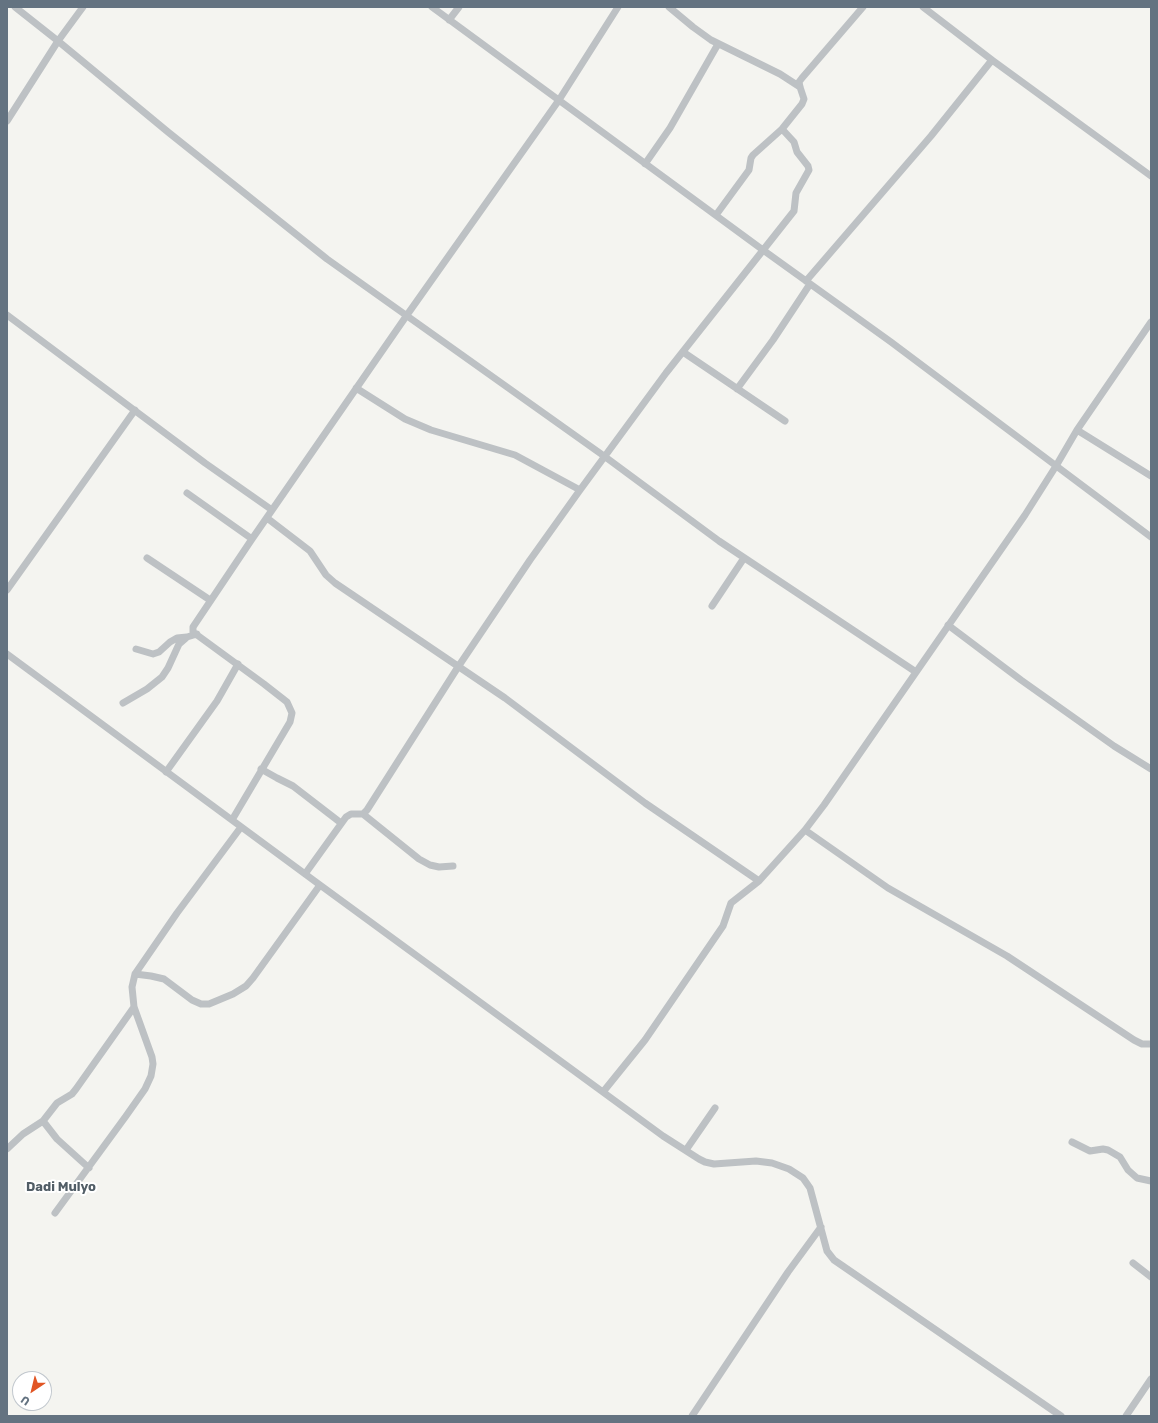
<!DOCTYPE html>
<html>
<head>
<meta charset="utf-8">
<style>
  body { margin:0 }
  #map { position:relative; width:1158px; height:1423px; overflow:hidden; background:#f4f4f0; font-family:Rubik,sans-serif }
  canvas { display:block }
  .frame { position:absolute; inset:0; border:8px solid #647381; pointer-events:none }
  .north { position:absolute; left:12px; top:1371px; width:40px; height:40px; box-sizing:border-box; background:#fff; border:1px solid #c1c7cd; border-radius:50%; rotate:215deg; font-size:11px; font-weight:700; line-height:16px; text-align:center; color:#647381 }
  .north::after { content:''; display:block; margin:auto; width:14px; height:18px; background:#e15524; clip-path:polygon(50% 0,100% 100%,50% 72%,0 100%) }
</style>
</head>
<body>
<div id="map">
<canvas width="1158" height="1423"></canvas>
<div class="frame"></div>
<div class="north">U</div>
</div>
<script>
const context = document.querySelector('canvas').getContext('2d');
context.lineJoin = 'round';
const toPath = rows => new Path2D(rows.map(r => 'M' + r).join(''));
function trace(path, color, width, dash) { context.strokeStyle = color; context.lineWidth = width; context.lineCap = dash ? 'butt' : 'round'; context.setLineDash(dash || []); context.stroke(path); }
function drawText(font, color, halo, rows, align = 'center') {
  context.font = font + ' Rubik,sans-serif'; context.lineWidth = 4; context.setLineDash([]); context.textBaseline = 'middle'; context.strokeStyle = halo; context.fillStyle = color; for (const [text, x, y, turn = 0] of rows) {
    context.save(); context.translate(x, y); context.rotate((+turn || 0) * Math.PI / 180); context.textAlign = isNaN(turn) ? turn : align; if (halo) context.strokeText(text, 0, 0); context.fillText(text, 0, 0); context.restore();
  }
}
trace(toPath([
  [15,7,58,41,168,132,327,259,604,456,719,541,916,672],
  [432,7,763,250,891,342,1151,537],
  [669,7,693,27,711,40,780,74,800,87],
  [923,7,992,60,1151,176],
  [449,20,459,7],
  [7,121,58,41,83,7],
  [645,164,670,128,718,44],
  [716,215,749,170,751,158,753,155,782,129,802,104,804,99,800,87,799,82,802,78,863,7],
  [806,281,931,136,992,60],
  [7,315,205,463,272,510],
  [683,352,785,421],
  [356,388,405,419,431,430,515,455,580,490],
  [737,389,773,340,810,284],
  [1077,430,1151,476],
  [187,493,252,539],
  [267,518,310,551,326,575,335,583,505,698,645,803,759,881],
  [147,558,210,600],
  [7,590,135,410],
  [712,606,744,558],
  [948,625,1021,680,1114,746,1151,769],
  [136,649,153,654,159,652,170,642,177,638,187,637],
  [7,654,320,885,663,1136,699,1159,705,1162,714,1164,756,1161,772,1163,789,1169,803,1178,810,1188,827,1251,834,1260,1061,1416],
  [123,703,147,689,162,677,168,668,179,644,187,637,197,634],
  [261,769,277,778,293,786,341,823],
  [166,772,217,701,238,664],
  [363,814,419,859,430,865,439,867,453,866],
  [232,820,290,722,292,713,287,702,264,684,193,632,193,627,252,539,407,315,559,100,618,7],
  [805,830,888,888,1007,956,1134,1040,1142,1044,1151,1044],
  [305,874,346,817,351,814,363,814,367,810,458,667,530,560,580,490,666,373,794,211,796,193,809,170,808,166,797,152,794,142,782,129],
  [135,974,151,976,164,979,192,1000,201,1004,209,1004,233,994,246,986,253,978,320,885],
  [603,1092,645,1040,723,926,731,903,759,881,805,830,824,805,1025,515,1056,466,1077,430,1151,322],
  [43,1121,57,1139,89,1168],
  [1072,1142,1090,1151,1103,1149,1108,1150,1120,1157,1128,1170,1137,1178,1151,1181],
  [7,1149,23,1134,43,1121,57,1103,72,1094,76,1089,134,1007],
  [686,1150,715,1108],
  [55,1213,126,1116,145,1089,151,1076,153,1064,152,1057,134,1007,132,987,135,974,177,913,241,827],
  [1133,1263,1151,1277],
  [692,1416,788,1272,821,1227],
  [1126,1416,1151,1379]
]), '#bdc1c4', 7);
drawText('bold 13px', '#515d66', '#fff', [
  ["Dadi Mulyo",61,1187]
]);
</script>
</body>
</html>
